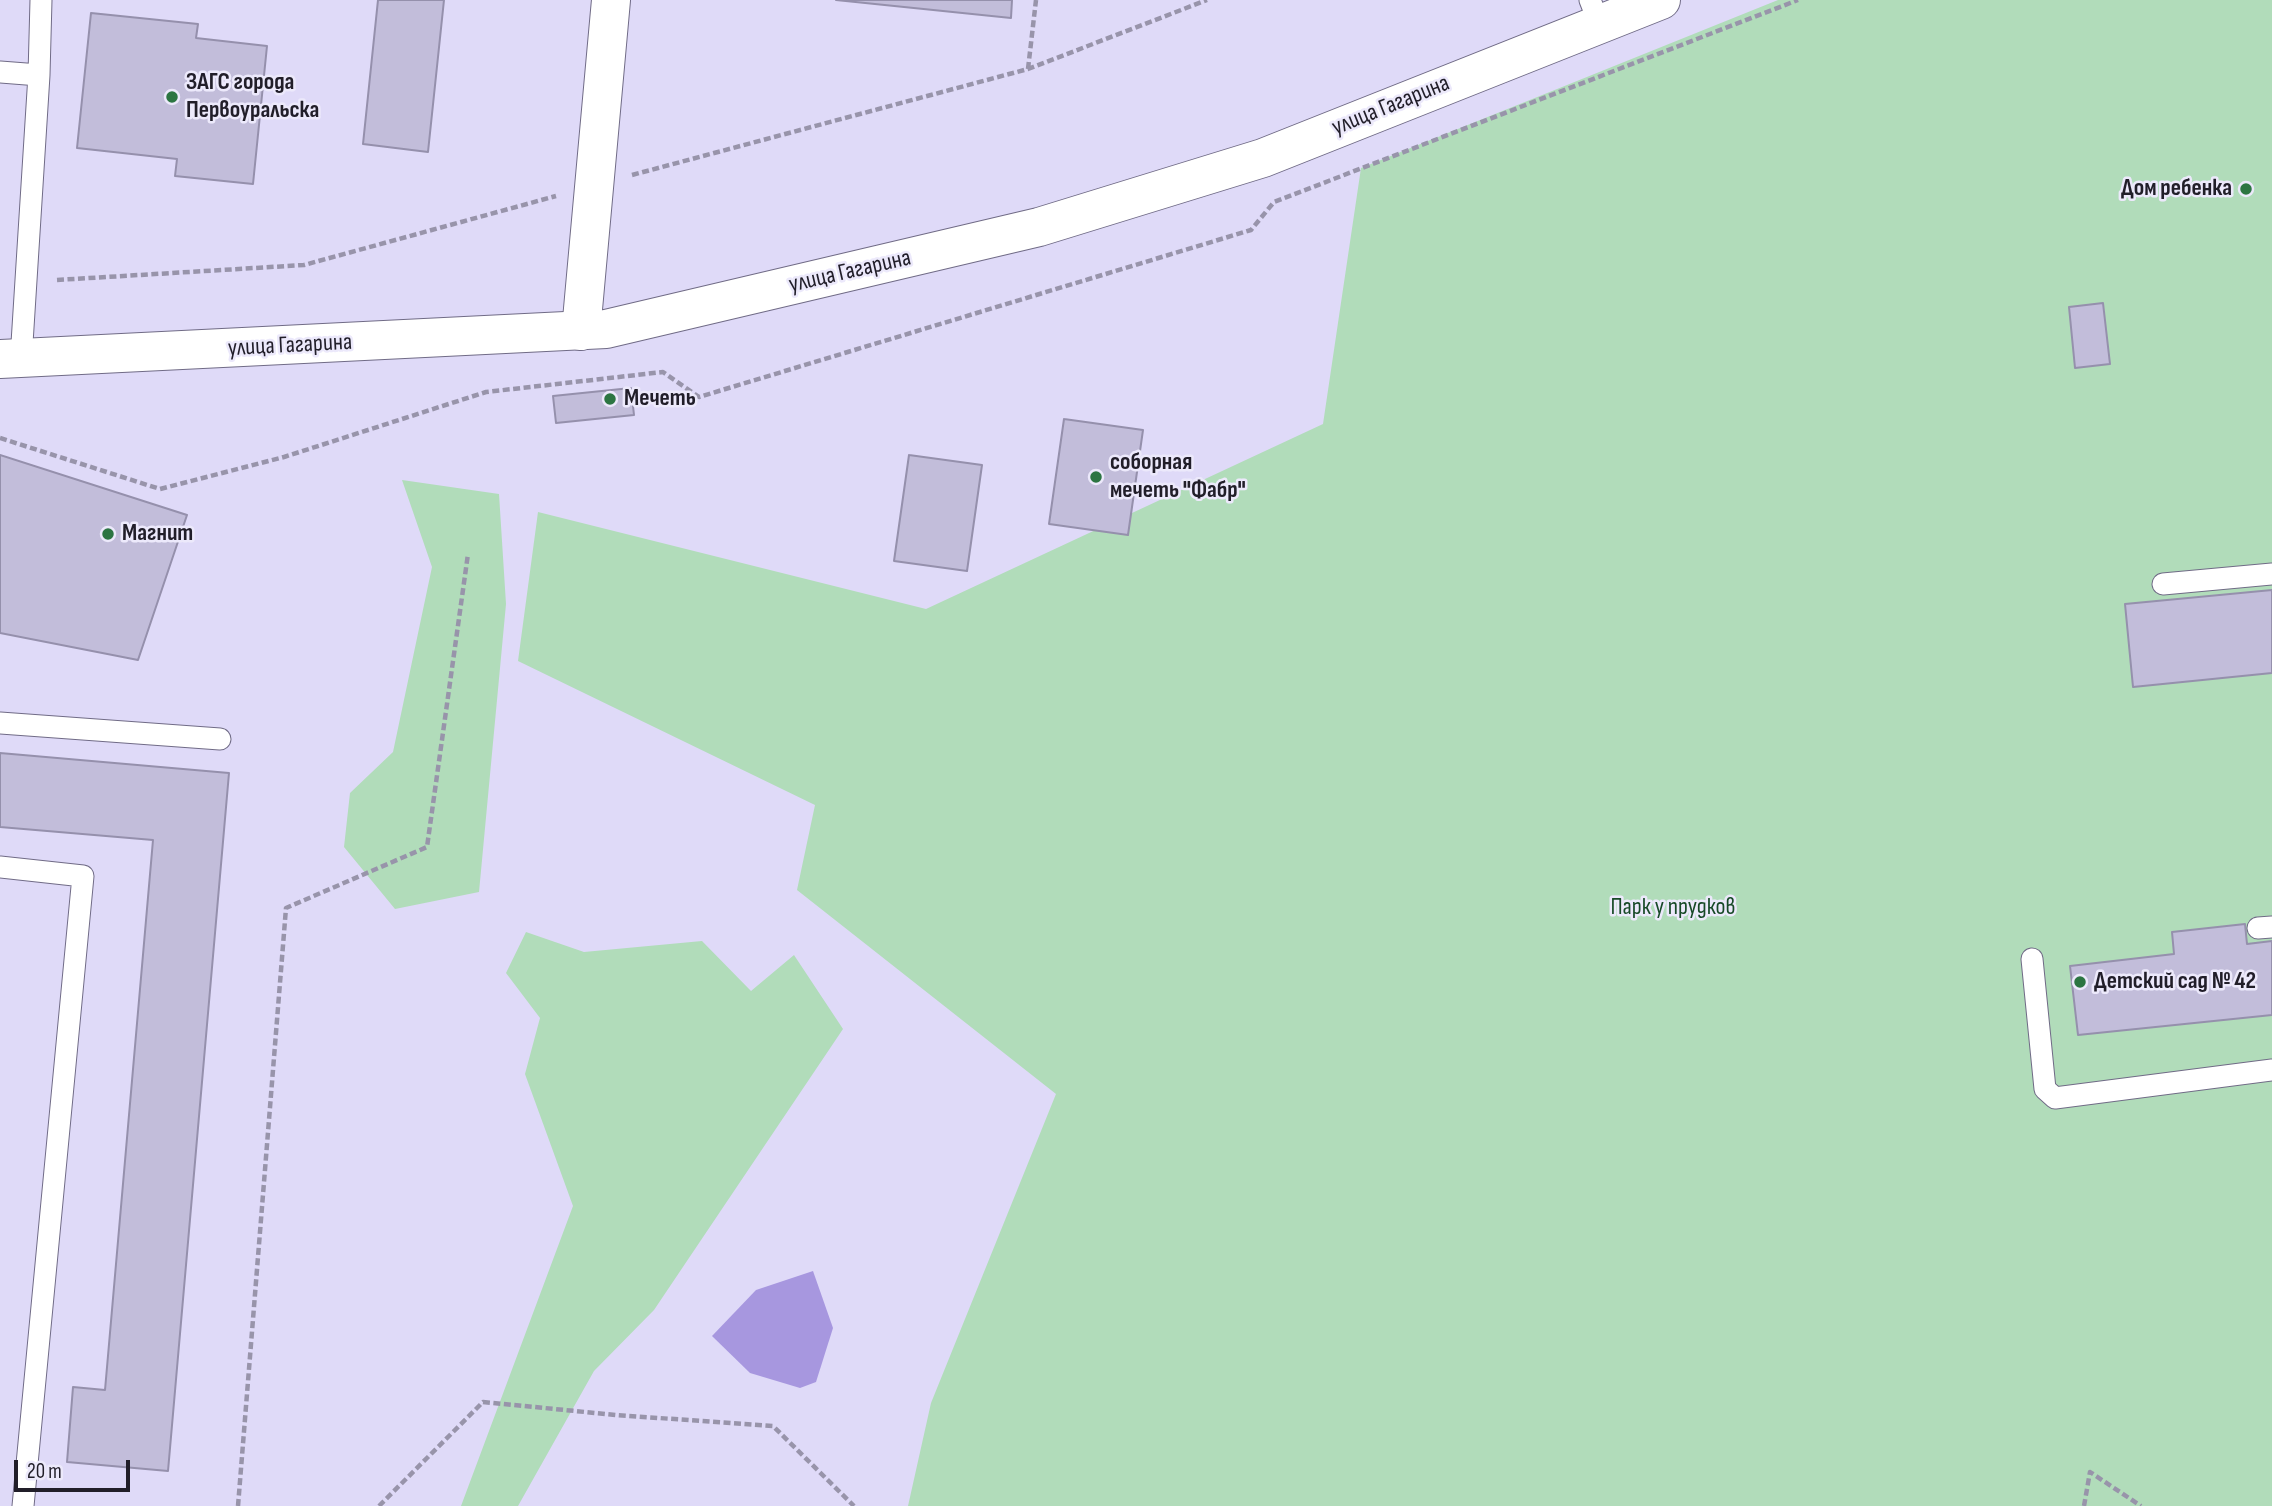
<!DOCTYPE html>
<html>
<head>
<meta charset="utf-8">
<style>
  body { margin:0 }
  #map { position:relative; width:2272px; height:1506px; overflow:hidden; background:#dfdaf8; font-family:"Sofia Sans Condensed",sans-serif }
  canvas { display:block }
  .scale { position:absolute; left:14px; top:1460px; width:116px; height:32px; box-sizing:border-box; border:4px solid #211e29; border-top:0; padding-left:9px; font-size:21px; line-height:24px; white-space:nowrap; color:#211e29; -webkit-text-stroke:5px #ece9fb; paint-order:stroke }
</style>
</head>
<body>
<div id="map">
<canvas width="2272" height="1506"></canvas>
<div class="scale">20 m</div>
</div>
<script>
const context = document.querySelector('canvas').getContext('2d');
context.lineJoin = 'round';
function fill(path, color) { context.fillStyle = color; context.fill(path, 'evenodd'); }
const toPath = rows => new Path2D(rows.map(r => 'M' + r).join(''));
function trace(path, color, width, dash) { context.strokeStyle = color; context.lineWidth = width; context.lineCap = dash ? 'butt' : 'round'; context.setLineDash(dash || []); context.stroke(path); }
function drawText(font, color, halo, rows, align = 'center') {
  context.font = font + ' "Sofia Sans Condensed",sans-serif'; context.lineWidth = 5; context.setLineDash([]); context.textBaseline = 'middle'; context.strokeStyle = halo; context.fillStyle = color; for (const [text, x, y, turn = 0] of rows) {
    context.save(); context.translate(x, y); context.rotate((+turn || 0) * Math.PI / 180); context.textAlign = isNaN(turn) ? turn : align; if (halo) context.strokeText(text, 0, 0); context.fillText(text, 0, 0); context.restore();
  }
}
fill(toPath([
  [1778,0,2272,0,2272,1506,908,1506,931,1403,1056,1094,797,890,815,805,518,661,538,512,926,609,1323,424,1361,168],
  [402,480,499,494,506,604,479,892,395,909,344,847,350,793,393,752,432,567],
  [526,932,584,952,702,941,751,991,794,955,843,1029,654,1310,594,1371,518,1506,461,1506,573,1206,525,1074,540,1018,506,973]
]), '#b1dcba');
fill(toPath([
  [813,1271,833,1328,816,1382,800,1388,750,1373,712,1336,756,1290]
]), '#a797df');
const building = toPath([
  [378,0,444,0,428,152,363,144,378,0],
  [836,0,1012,0,1011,18,836,0],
  [91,13,198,24,196,38,267,46,253,184,175,176,177,159,77,148,91,13],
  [2103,303,2110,364,2075,368,2069,307,2103,303],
  [631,388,634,415,556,423,553,396,631,388],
  [1064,419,1143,430,1128,535,1049,524,1064,419],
  [0,455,187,515,138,660,0,633,0,455],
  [909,455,982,465,967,571,894,561,909,455],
  [2272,590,2272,673,2133,687,2125,604,2272,590],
  [0,753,229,773,168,1471,67,1462,73,1387,105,1390,153,840,0,827,0,753],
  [2245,924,2247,944,2272,941,2272,1015,2078,1035,2070,966,2174,954,2172,932,2245,924]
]);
fill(building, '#c2bdda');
trace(building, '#9590ac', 2);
const lane = toPath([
  [1590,0,1599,23],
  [0,72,39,75],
  [21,359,39,75,41,0],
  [2163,584,2272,574],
  [0,723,220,739],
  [0,867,83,876,23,1506],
  [2258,928,2272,927],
  [2032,959,2045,1089,2055,1098,2272,1070]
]);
const street = toPath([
  [581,331,611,0]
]);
const secondary = toPath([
  [0,359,606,329,1039,227,1263,158,1661,0]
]);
trace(lane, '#706b86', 23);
trace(street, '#706b86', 40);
trace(secondary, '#706b86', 40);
trace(toPath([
  [1028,69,1036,0],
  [632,175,1028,69,1207,0],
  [57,280,304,265,556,196],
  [0,438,160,489,284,457,486,392,663,372,699,397,1251,230,1274,202,1798,0],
  [238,1506,286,908,427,847,468,554],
  [379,1506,483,1402,616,1415,773,1426,854,1506],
  [2084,1506,2090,1472,2141,1506]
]), '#9894aa', 4.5, [7, 3.5]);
trace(lane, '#fff', 21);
trace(street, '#fff', 38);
trace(secondary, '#fff', 38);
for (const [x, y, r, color] of [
  [172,97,7,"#2c7542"],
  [2246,189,7,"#2c7542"],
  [610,399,7,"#2c7542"],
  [1096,477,7,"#2c7542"],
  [108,534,7,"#2c7542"],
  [2080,982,7,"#2c7542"]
]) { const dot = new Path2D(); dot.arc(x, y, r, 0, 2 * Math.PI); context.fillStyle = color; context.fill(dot); trace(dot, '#ece9fb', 2.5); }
drawText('bold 24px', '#211e29', '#ece9fb', [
  ["ЗАГС города",186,83],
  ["Первоуральска",186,111],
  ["Дом ребенка",2232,189,"right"],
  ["Мечеть",624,399],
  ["соборная",1110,463],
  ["мечеть \"Фабр\"",1110,491],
  ["Магнит",122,534],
  ["Детский сад № 42",2094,982]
], 'left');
drawText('24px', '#211e29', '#ece9fb', [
  ["улица Гагарина",1391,106,-22],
  ["улица Гагарина",850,272,-13],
  ["улица Гагарина",290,346,-3]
]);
drawText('24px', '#174a27', '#ece9fb', [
  ["Парк у прудков",1673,908]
]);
</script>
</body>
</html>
